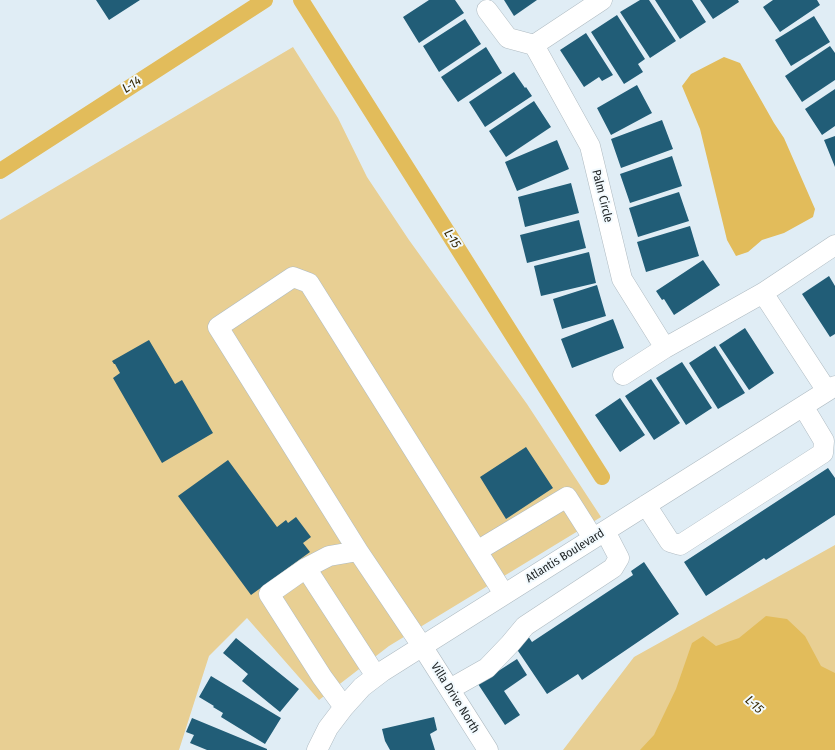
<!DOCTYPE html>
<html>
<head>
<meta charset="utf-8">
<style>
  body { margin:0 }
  canvas { display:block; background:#e0edf5 }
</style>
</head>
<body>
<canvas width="835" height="750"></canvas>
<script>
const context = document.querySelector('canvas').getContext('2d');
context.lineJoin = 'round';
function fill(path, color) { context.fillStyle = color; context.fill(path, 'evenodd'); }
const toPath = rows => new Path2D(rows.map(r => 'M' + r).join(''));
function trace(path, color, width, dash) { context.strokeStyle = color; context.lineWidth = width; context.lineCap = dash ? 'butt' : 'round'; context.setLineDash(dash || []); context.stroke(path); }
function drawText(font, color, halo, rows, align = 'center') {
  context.font = font + ' "Fira Sans Condensed",sans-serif'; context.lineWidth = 4; context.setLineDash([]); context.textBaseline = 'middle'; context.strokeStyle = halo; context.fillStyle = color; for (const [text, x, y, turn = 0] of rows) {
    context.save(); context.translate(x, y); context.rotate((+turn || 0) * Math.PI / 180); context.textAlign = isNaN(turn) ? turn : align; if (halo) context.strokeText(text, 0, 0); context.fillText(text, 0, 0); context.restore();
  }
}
fill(toPath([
  [293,47,338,118,367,177,409,240,527,404,601,517,389,646,319,700,247,618,209,656,179,750,0,750,0,220],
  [835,545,835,750,563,750,634,657]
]), '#e8cf93');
fill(toPath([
  [724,57,740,63,774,123,784,138,815,209,813,217,784,233,762,240,748,252,736,256,727,240,700,129,682,86,691,74],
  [766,616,787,619,805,636,821,666,835,673,835,750,640,750,654,735,676,689,692,643,703,636,716,646,739,638]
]), '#e2bc5b');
trace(toPath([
  [301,0,602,477],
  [0,171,265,0]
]), '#e2bc5b', 16);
fill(toPath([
  [96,0,140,0,109,20],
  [429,0,455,0,464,13,419,43,403,17],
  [504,0,537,0,514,16],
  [640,0,649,0,676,41,650,58,620,12],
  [655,0,692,0,706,22,680,39],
  [700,0,738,0,739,2,713,19],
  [773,0,817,0,820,5,780,32,763,7],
  [617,15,645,59,638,64,643,72,624,84,591,32],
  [814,16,830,42,791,66,775,40],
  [465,19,481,44,439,72,423,46],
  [586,33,613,75,602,81,599,77,584,87,560,50],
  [830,46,835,53,835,80,802,102,785,76],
  [486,47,502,73,458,102,441,77],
  [514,72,525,88,526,87,532,96,485,127,469,102],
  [637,85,652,113,611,135,597,108],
  [835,89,835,126,822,135,805,109],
  [534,101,551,127,506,157,489,131],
  [662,120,673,149,621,168,611,139],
  [835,136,835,167,824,140],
  [557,140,569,169,517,191,505,162],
  [672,156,682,186,630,203,620,174],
  [571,183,579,213,525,227,518,197],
  [679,192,689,221,638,237,629,208],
  [579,220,586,248,527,263,520,235],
  [690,226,699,256,646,272,637,242],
  [589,252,596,283,541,296,534,266],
  [703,260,720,285,674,315,664,299,662,300,656,291],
  [829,276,835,286,835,334,830,337,802,294],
  [597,285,606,316,562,329,553,299],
  [613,319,624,348,572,368,561,339],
  [745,328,774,373,749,390,719,345],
  [149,340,175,384,182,380,213,433,162,463,113,378,120,373,115,364,114,364,112,361],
  [715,346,745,393,718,409,689,363],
  [682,362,712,408,686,425,656,378],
  [651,379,680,423,654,440,625,396],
  [620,398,645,435,620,452,595,415],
  [526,447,553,488,506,519,480,477],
  [228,460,277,527,286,520,288,523,296,517,311,537,303,543,310,552,251,595,178,496],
  [828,468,835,478,835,515,766,560,764,558,706,596,684,562],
  [644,562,679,614,582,680,578,674,547,694,514,645,528,636,532,642,633,575,631,571],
  [236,638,299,689,280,712,242,681,248,674,223,653],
  [517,659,527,675,504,691,520,715,505,725,478,684],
  [211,676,281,718,265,744,221,717,223,713,213,707,214,706,199,697],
  [434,717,437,730,430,734,435,750,390,750,385,741,382,729],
  [192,718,267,749,267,750,207,750,190,743,194,735,186,732]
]), '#215d77');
const minor = toPath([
  [487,10,508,38,534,45,602,0],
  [534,45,590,146,622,279,665,348],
  [763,293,827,391],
  [623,375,665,348,763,293,835,245],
  [646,505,670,542,680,545,823,453,824,441,803,406],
  [358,551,218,327,293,277,309,283,504,594],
  [477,551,567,497,593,538],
  [306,568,329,556,358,551,422,646,488,750],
  [450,689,487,668,510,644,525,626,613,568,619,558,605,531],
  [344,707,322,677,269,594,306,568,376,676],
  [317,750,328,728,344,707,362,687,383,671,835,386]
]);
trace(minor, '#afbbc2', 21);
trace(minor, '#fff', 20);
drawText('12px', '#23282a', '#f2fafe', [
  ["Palm Circle",602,196,76],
  ["Atlantis Boulevard",565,556,-32],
  ["Villa Drive North",455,698,58]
]);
drawText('italic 13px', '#362700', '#f2fafe', [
  ["L-14",132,85,-33],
  ["L-15",452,239,58],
  ["L-15",754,705,42]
]);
</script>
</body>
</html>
